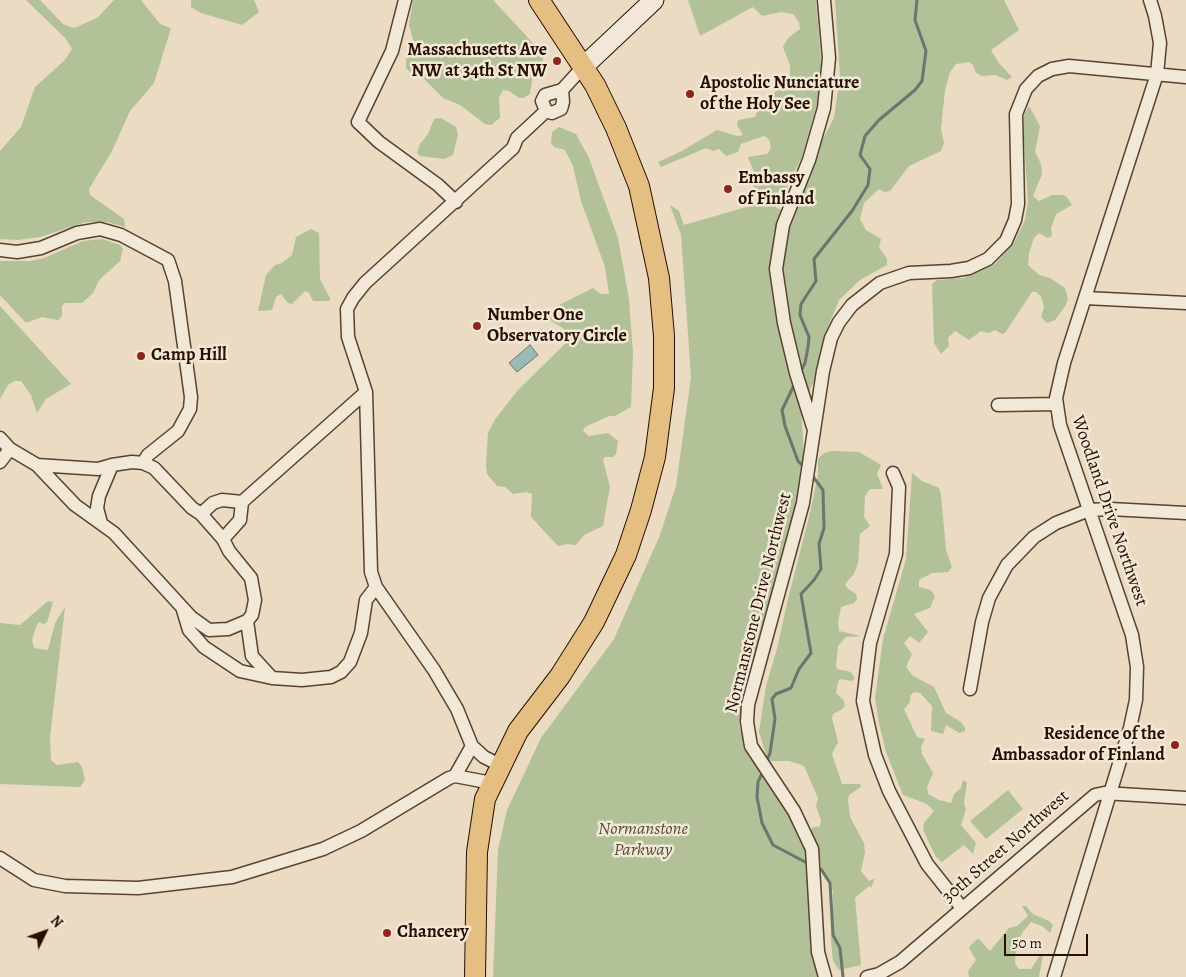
<!DOCTYPE html>
<html>
<head>
<meta charset="utf-8">
<style>
  body { margin:0 }
  #map { position:relative; width:1186px; height:977px; overflow:hidden; background:#eadbc2; font-family:Alegreya,serif }
  canvas { display:block }
  .north { position:absolute; left:20px; top:907px; width:50px; height:50px; -webkit-text-stroke:4px #f1e8d7; paint-order:stroke; rotate:48deg; font-size:14px; font-weight:700; line-height:20px; text-align:center; color:#280f00 }
  .north::after { content:''; display:block; margin:auto; width:18px; height:22px; background:#280f00; clip-path:polygon(50% 0,100% 100%,50% 72%,0 100%) }
  .scale { position:absolute; left:1004px; top:934px; width:84px; height:22px; box-sizing:border-box; border:2px solid #280f00; border-top:0; padding-left:6px; font-size:15px; line-height:18px; white-space:nowrap; color:#280f00; -webkit-text-stroke:4px #f1e8d7; paint-order:stroke }
</style>
</head>
<body>
<div id="map">
<canvas width="1186" height="977"></canvas>
<div class="north">N</div>
<div class="scale">50 m</div>
</div>
<script>
const context = document.querySelector('canvas').getContext('2d');
context.lineJoin = 'round';
function fill(path, color) { context.fillStyle = color; context.fill(path, 'evenodd'); }
const toPath = rows => new Path2D(rows.map(r => 'M' + r).join(''));
function trace(path, color, width, dash) { context.strokeStyle = color; context.lineWidth = width; context.lineCap = dash ? 'butt' : 'round'; context.setLineDash(dash || []); context.stroke(path); }
function drawText(font, color, halo, rows, align = 'center') {
  context.font = font + ' Alegreya,serif'; context.lineWidth = 5; context.setLineDash([]); context.textBaseline = 'middle'; context.strokeStyle = halo; context.fillStyle = color; for (const [text, x, y, turn = 0] of rows) {
    context.save(); context.translate(x, y); context.rotate((+turn || 0) * Math.PI / 180); context.textAlign = isNaN(turn) ? turn : align; if (halo) context.strokeText(text, 0, 0); context.fillText(text, 0, 0); context.restore();
  }
}
fill(toPath([
  [26,0,40,0,63,24,74,28,97,18,114,0,141,0,160,24,171,28,154,83,130,111,112,151,89,189,90,195,124,219,125,227,107,222,86,222,40,237,18,240,0,239,0,151,21,127,35,87,65,60,72,49,66,39],
  [191,0,254,0,259,12,242,25,201,13,191,7],
  [413,0,493,0,543,54,543,61,534,68,530,94,523,98,519,98,509,91,503,90,499,98,500,118,491,125,485,124,460,105,443,98,425,80,413,75,406,68,406,59,413,53,415,47,409,25],
  [688,0,816,0,821,61,817,105,801,159,776,208,794,213,801,189,815,154,834,118,840,75,835,0,1004,0,1019,30,991,50,998,62,1012,77,1007,80,995,75,982,76,976,73,973,65,969,62,956,64,950,72,945,90,941,129,944,143,941,151,909,166,890,191,884,192,879,189,864,203,860,219,866,230,881,239,879,247,887,259,887,265,860,280,839,300,824,337,820,370,801,407,805,472,757,653,746,686,739,725,746,748,792,812,810,853,822,977,493,977,498,850,507,810,541,738,614,639,660,535,676,486,691,377,681,235,670,205,679,211,684,225,757,204,752,178,754,172,748,157,767,154,771,148,769,139,764,136,741,144,738,152,726,156,719,149,713,151,706,148,661,167,658,162,682,151,717,130,737,136,743,135,737,125,738,120,755,117,758,109,755,100,772,96,782,83,790,79,790,65,783,47,788,38,800,29,799,22,793,14,781,12,762,16,753,7,700,36],
  [1029,106,1040,126,1035,152,1041,164,1042,174,1033,196,1039,201,1052,195,1062,195,1066,196,1072,205,1056,214,1051,228,1052,236,1048,238,1039,233,1034,238,1029,253,1028,265,1039,275,1050,278,1065,288,1068,299,1066,305,1055,320,1047,323,1041,317,1044,307,1041,296,1036,292,1032,292,1005,333,1002,334,995,330,989,333,981,331,969,340,955,331,948,338,949,346,941,354,934,343,932,284,937,280,963,278,995,264,1014,243,1025,220,1028,202,1023,126,1024,115],
  [441,118,456,127,458,134,453,155,444,159,420,156,417,153,420,144,428,134,434,119],
  [559,127,576,134,589,158,618,238,629,299,633,353,631,407,615,416,609,416,585,427,583,431,589,436,608,433,618,441,616,454,613,457,605,457,603,460,610,487,603,526,584,535,576,545,567,544,558,546,531,517,532,494,526,492,513,494,505,487,497,486,487,474,486,464,488,433,496,418,518,390,569,340,570,336,563,328,545,317,557,306,593,288,601,294,609,294,605,267,581,201,573,166,565,150,554,147,551,143,552,132],
  [311,229,319,233,320,279,330,298,330,301,313,301,309,293,305,291,292,304,288,303,281,294,276,297,272,310,258,311,266,275,275,265,282,263,292,255,296,237],
  [102,239,120,245,123,249,120,261,99,280,93,293,82,303,65,303,62,306,62,316,58,320,42,317,26,323,0,295,0,261,30,261,44,258,83,241],
  [0,306,71,384,46,399,37,413,31,395,21,381,14,381,8,385,0,399],
  [833,451,859,452,881,465,877,474,883,489,870,489,865,496,864,517,870,526,860,534,858,563,854,574,845,584,847,588,856,594,857,599,854,603,841,607,838,622,839,631,861,636,846,637,838,646,836,666,837,669,851,672,855,678,852,681,840,679,838,682,836,693,844,701,845,706,841,710,833,714,832,718,838,742,832,754,842,784,860,784,861,787,849,795,848,799,850,817,864,843,865,852,861,871,869,881,875,878,871,888,869,886,855,898,861,965,839,970,833,961,831,940,833,893,831,883,823,872,811,828,820,826,821,820,816,806,818,798,804,766,789,761,768,761,759,732,766,686,777,649,787,603,810,513,818,475,818,459,824,453],
  [912,473,922,481,939,488,941,495,946,550,952,567,948,572,932,573,919,580,919,587,931,590,935,596,930,608,914,614,928,632,919,643,910,636,904,643,912,654,906,667,913,676,934,687,946,713,961,722,965,728,965,731,959,733,946,725,943,734,931,731,932,706,920,693,914,692,910,696,910,702,904,709,917,737,925,739,921,747,922,754,933,773,927,787,928,794,939,800,951,803,954,794,961,788,963,780,967,782,964,803,966,809,961,825,976,843,973,854,964,845,942,862,936,857,923,830,924,823,934,811,927,804,903,795,886,752,879,724,875,698,883,639,906,559],
  [48,601,53,602,47,622,44,624,39,622,36,627,32,640,34,648,48,650,55,623,65,607,50,738,51,760,57,765,78,762,82,767,85,780,80,787,0,784,0,623,20,625],
  [1008,790,1023,809,986,839,970,821],
  [1022,906,1026,906,1033,914,1049,921,1053,925,1050,933,1042,926,1031,922,1022,933,1016,948,1015,964,1019,969,1031,969,1040,955,1043,955,1039,977,969,977,968,971,976,960,969,948,971,945,977,939,980,940,990,951,1009,928,1017,926,1028,916]
]), '#b2c197');
const water = toPath([
  [530,345,538,355,517,372,509,363,530,345]
]);
fill(water, '#98bbb6');
trace(water, '#6b766d', 1);
trace(toPath([
  [800,373,805,363,808,347,809,337,800,315,801,304,816,281,814,259,852,211,868,185,870,169,860,155,865,136,879,120,915,90,922,81,926,51,915,20,917,0],
  [795,383,782,410,785,426,798,461,805,468],
  [766,763,770,753,775,719,772,699,776,694,791,688,799,669,811,653,801,594,814,580,821,569,819,544,824,528,823,490,811,474],
  [763,771,758,782,757,797,762,823,773,845,809,864],
  [817,867,821,869,830,883,833,935,840,948,843,977]
]), '#6b766d', 3);
const street = toPath([
  [405,0,392,51,358,122,379,142,438,185,456,202],
  [562,90,563,102,561,109,552,113,546,111,542,101,545,95,562,90],
  [562,90,583,67],
  [0,250,17,252,41,248,77,233,100,229,121,235,168,260,175,281,191,397,190,409,178,431,148,455,143,463],
  [1085,298,1186,303],
  [998,405,1056,404],
  [813,427,796,373,784,323,776,269,783,225,809,160,824,108,829,58,824,0],
  [0,438,10,449,37,465,98,469,112,465],
  [0,462,10,449],
  [37,465,75,505,114,533,191,617,209,630,228,629,247,621,252,615,255,600,251,578,229,551,223,539],
  [893,473,899,487,896,554,870,643,863,701,875,755,889,791,927,864,962,908],
  [222,500,242,502,240,520,223,539,201,514,213,503,222,500],
  [242,502,366,392],
  [101,523,97,508,99,496,112,465,132,462,143,463,154,468,192,508,201,514],
  [183,610,189,630,204,647,240,671,272,678,302,680,331,677,341,672,350,662,361,633,366,600,376,587],
  [247,621,252,656,272,678],
  [970,689,982,622,989,598,1007,565,1034,537,1056,523,1089,510,1110,509,1186,513],
  [500,765,484,757,472,746,457,709,434,670,376,587,371,572,366,392,348,337,347,309,353,298,365,283,513,148,517,138,546,111],
  [455,776,472,746],
  [0,858,34,880,65,886,138,888,232,877,323,849,361,831,449,778,455,776,492,783],
  [825,977,818,952,812,849,794,811,751,746,747,722,748,705,803,503,823,371,831,338,839,322,852,305,880,283,909,273,951,271,969,268,988,259,1006,241,1015,220,1018,204,1016,114,1026,89,1038,76,1052,69,1069,66,1186,77],
  [867,977,879,974,900,962,1095,795,1104,793,1186,798],
  [1054,977,1130,728,1136,700,1137,667,1132,635,1060,425,1056,398,1064,363,1157,74,1160,43,1155,16,1150,0]
]);
const secondary = toPath([
  [583,67,654,0]
]);
const primary = toPath([
  [475,977,477,852,485,799,518,731,560,676,594,622,626,555,641,510,655,457,664,388,664,336,659,278,639,186,616,128,595,85,539,0]
]);
trace(street, '#584230', 15);
trace(secondary, '#280f00', 21);
trace(primary, '#280f00', 22);
trace(street, '#f1e8d7', 12);
trace(secondary, '#f1e8d7', 19);
trace(primary, '#e5be81', 20);
for (const [x, y, r, color] of [
  [557,61,5,"#8f2418"],
  [690,94,5,"#8f2418"],
  [728,189,5,"#8f2418"],
  [477,326,5,"#8f2418"],
  [141,356,5,"#8f2418"],
  [1175,745,5,"#8f2418"],
  [387,933,5,"#8f2418"]
]) { const dot = new Path2D(); dot.arc(x, y, r, 0, 2 * Math.PI); context.fillStyle = color; context.fill(dot); trace(dot, '#f1e8d7', 2); }
drawText('bold 18px', '#280f00', '#f1e8d7', [
  ["Massachusetts Ave",547,51,"right"],
  ["NW at 34th St NW",547,72,"right"],
  ["Apostolic Nunciature",700,84],
  ["of the Holy See",700,105],
  ["Embassy",738,179],
  ["of Finland",738,200],
  ["Number One",487,316],
  ["Observatory Circle",487,337],
  ["Camp Hill",151,356],
  ["Residence of the",1165,735,"right"],
  ["Ambassador of Finland",1165,756,"right"],
  ["Chancery",397,933]
], 'left');
drawText('18px', '#280f00', '#f1e8d7', [
  ["Woodland Drive Northwest",1109,511,71],
  ["Normanstone Drive Northwest",759,603,-76],
  ["30th Street Northwest",1006,847,-41]
]);
drawText('italic 18px', '#584d35', '#f1e8d7', [
  ["Normanstone",643,830],
  ["Parkway",643,851]
]);
</script>
</body>
</html>
